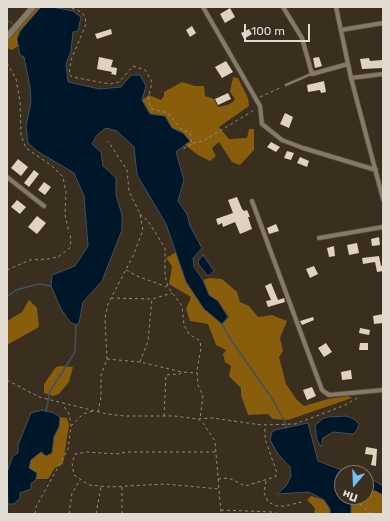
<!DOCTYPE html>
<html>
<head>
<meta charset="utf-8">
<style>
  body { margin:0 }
  #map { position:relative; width:390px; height:521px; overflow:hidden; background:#3a2e1f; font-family:Rubik,sans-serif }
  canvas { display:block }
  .frame { position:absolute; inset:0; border:8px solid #e1dad0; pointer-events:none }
  .north { position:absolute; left:334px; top:465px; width:40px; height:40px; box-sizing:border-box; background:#3a2e1f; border:1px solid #7d7366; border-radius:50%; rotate:199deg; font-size:11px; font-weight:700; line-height:16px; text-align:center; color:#e1dad0 }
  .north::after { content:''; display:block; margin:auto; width:14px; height:18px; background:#74c0f6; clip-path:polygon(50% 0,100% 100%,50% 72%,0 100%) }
  .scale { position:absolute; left:244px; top:24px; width:66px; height:18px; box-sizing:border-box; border:2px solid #e1dad0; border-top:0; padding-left:5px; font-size:12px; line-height:14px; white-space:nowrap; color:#e1dad0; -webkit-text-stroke:3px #3a2e1f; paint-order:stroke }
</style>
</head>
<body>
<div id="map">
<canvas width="390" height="521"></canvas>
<div class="frame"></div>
<div class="north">Пн</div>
<div class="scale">100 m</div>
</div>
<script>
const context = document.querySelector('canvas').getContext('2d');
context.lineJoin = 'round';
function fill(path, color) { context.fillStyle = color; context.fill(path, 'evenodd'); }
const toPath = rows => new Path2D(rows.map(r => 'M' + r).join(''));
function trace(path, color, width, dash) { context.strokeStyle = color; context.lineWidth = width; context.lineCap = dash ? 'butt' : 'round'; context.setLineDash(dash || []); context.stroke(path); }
fill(toPath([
  [35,7,41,7,20,31,17,39,18,46,12,50,7,48,7,41,10,36],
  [233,77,238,78,248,98,249,106,219,127,229,139,247,138,249,129,254,129,254,150,240,165,232,162,219,142,212,148,216,156,210,161,198,155,185,145,189,141,183,133,172,128,165,116,150,114,142,100,149,95,161,100,164,96,164,92,182,82,195,86,204,86,205,96,214,99,218,107,227,105,233,102,235,99,230,92],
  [176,252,186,282,221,324,229,317,218,301,209,295,203,280,210,278,222,279,237,292,240,302,249,306,258,317,272,315,287,321,280,338,283,351,279,357,286,384,297,400,304,406,328,399,348,396,352,398,288,420,273,419,268,414,248,415,241,395,241,388,229,376,231,366,225,362,223,354,226,350,216,345,208,324,190,321,186,309,191,297,169,284,172,266,166,258],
  [29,300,37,308,39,327,7,345,7,321,22,312],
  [61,366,73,367,69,382,59,394,53,396,44,393,44,384,56,367],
  [60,417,67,418,69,425,63,464,55,468,48,479,36,479,37,473,29,468,31,460,41,452,52,453,54,437,59,427],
  [366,490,376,491,383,495,383,514,351,514,351,497,366,497],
  [311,496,324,500,330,509,330,514,314,514,315,508,307,500]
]), '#885d0b');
const water = toPath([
  [41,7,52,7,73,11,81,17,78,31,73,32,71,51,66,64,68,82,100,89,121,87,131,75,140,75,146,86,142,100,150,114,165,116,172,128,183,133,190,141,176,152,184,180,178,201,187,214,190,226,202,248,193,258,194,267,203,280,209,295,218,301,228,317,222,324,204,309,186,282,166,224,137,175,134,147,117,131,106,128,97,135,92,144,101,152,103,166,116,178,116,195,122,215,122,230,102,281,83,302,79,323,76,325,70,322,61,309,51,286,52,275,75,266,88,246,84,196,74,173,37,151,28,143,26,126,31,102,30,87,24,57,20,55,17,39,20,31,41,7],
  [203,255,214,271,208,276,199,265,198,261,203,255],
  [42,410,54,413,60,417,59,427,54,437,52,453,46,456,41,452,31,460,29,468,37,473,36,479,31,484,31,489,20,493,20,498,14,504,8,504,7,472,13,456,18,453,18,445,31,413,42,410],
  [346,416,354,419,359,424,357,430,353,434,333,432,323,438,321,447,317,440,315,426,322,419,328,417,346,416],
  [308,423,318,461,349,473,342,473,342,497,351,497,351,514,330,514,330,509,324,500,309,492,277,494,286,486,291,476,290,467,278,454,270,440,272,432,275,430,308,423],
  [366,476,383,486,383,495,376,491,366,490,366,476]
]);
fill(water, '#001629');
trace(water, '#44515b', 1);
trace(toPath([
  [7,20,13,24],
  [19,30,20,31],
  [7,297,16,290,39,284,51,286],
  [222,324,231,340,273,400,286,424,286,428],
  [46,411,50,391,75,352,76,325]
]), '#44515b', 1.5);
fill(toPath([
  [230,8,235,17,225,23,220,14],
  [192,26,196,33,190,37,186,30],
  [111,29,112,34,97,39,95,34],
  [249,29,252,34,244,39,241,33],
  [99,57,113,60,111,67,117,68,116,75,111,74,112,72,97,69],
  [319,57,322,66,315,68,313,58],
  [369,58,370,61,382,60,383,68,362,69,360,59],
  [226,61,233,72,222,78,215,67],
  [324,81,326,92,321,93,320,90,308,92,307,85],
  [228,93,231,99,218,105,215,99],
  [285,113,293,117,289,128,280,124],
  [271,142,280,147,276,152,267,147],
  [287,151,294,153,291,160,284,158],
  [300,157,309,161,307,167,297,163],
  [18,159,28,167,21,176,11,168],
  [34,170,39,174,29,187,24,183],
  [44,182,51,187,45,195,38,190],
  [237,197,242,209,244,211,247,210,250,217,248,217,252,229,240,234,235,222,223,227,222,223,218,225,216,219,233,213,228,200],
  [17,200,26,207,20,214,11,207],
  [37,216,46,223,37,234,28,227],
  [276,224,279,231,269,234,267,228],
  [379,237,380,245,372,246,371,239],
  [357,243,359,253,349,255,347,245],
  [334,246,335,256,329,257,327,248],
  [379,256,381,266,383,265,383,271,377,272,375,262,363,264,362,258],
  [314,266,318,274,310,278,306,269],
  [271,283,278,300,284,298,285,302,268,307,266,301,271,300,265,286],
  [383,314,383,323,374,324,373,316],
  [313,317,314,320,302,325,300,321],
  [360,328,370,330,369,335,359,333],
  [326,343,332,352,324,357,318,348],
  [360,343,368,343,368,350,359,350],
  [351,370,352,379,342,380,341,372],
  [312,387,316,396,307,400,303,390],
  [366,447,377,449,376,466,371,465,373,455,365,454]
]), '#e0d2be');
const lane = toPath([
  [286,85,311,74]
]);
const street = toPath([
  [203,7,260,106,262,124,282,140,303,148,376,170],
  [283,7,302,38,312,74,348,64],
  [336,7,351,78,383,199],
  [341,30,383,23],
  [351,78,383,74],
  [7,177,44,206],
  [252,201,322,390,329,395,383,390],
  [319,238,383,227]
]);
const secondary = toPath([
  [7,37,33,7]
]);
trace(lane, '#574d3f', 3.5);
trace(street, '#574d3f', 5.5);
trace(secondary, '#574d3f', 7);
trace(toPath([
  [66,7,78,10,85,16,86,24,71,60,69,74,72,77,110,84,119,82,133,66,145,70,152,82,148,100,152,109,168,113,181,129,190,133,192,144,181,150],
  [7,63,16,79,20,101,21,135,26,148,52,166,63,177,66,192,65,215,69,233],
  [260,97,282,87],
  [193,143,203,141,256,109],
  [140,214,148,221,165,248,165,276,168,287,182,306,184,325,189,334,200,341,201,348,197,370,198,385,203,395,200,419],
  [7,270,30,260,48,259,58,257,70,248,71,240,70,234],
  [126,270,137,276,167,287],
  [111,298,152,299],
  [107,359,140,362,182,372],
  [140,362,148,341,152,299,172,293],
  [7,380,39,397,107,414,125,416,175,416,197,419,212,418,262,425,295,424,343,406,359,397],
  [98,412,101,397,101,375,107,359,105,318,108,304,133,256,143,230,140,214,129,191,127,170,108,141],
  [164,416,166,375,180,374,182,372,197,373],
  [198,419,203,423,215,441,221,514],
  [71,426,83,414,93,411],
  [215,452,127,452,116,454,87,452,75,454,72,463,74,475,89,485,110,487,165,484,219,489],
  [218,479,229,478,245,486,275,477,277,473,265,439,265,426],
  [266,481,264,493,268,502,277,506,285,506,302,502],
  [122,487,122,514],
  [360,504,372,514],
  [221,510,272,512,279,514],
  [35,514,36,507,68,449,71,426,69,414,63,405],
  [69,514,72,493,80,480],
  [96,514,101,487]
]), '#948b7e', 1, [3, 3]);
trace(lane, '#867967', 2);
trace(street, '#867967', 4);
trace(secondary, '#867967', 5.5);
</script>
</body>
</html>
